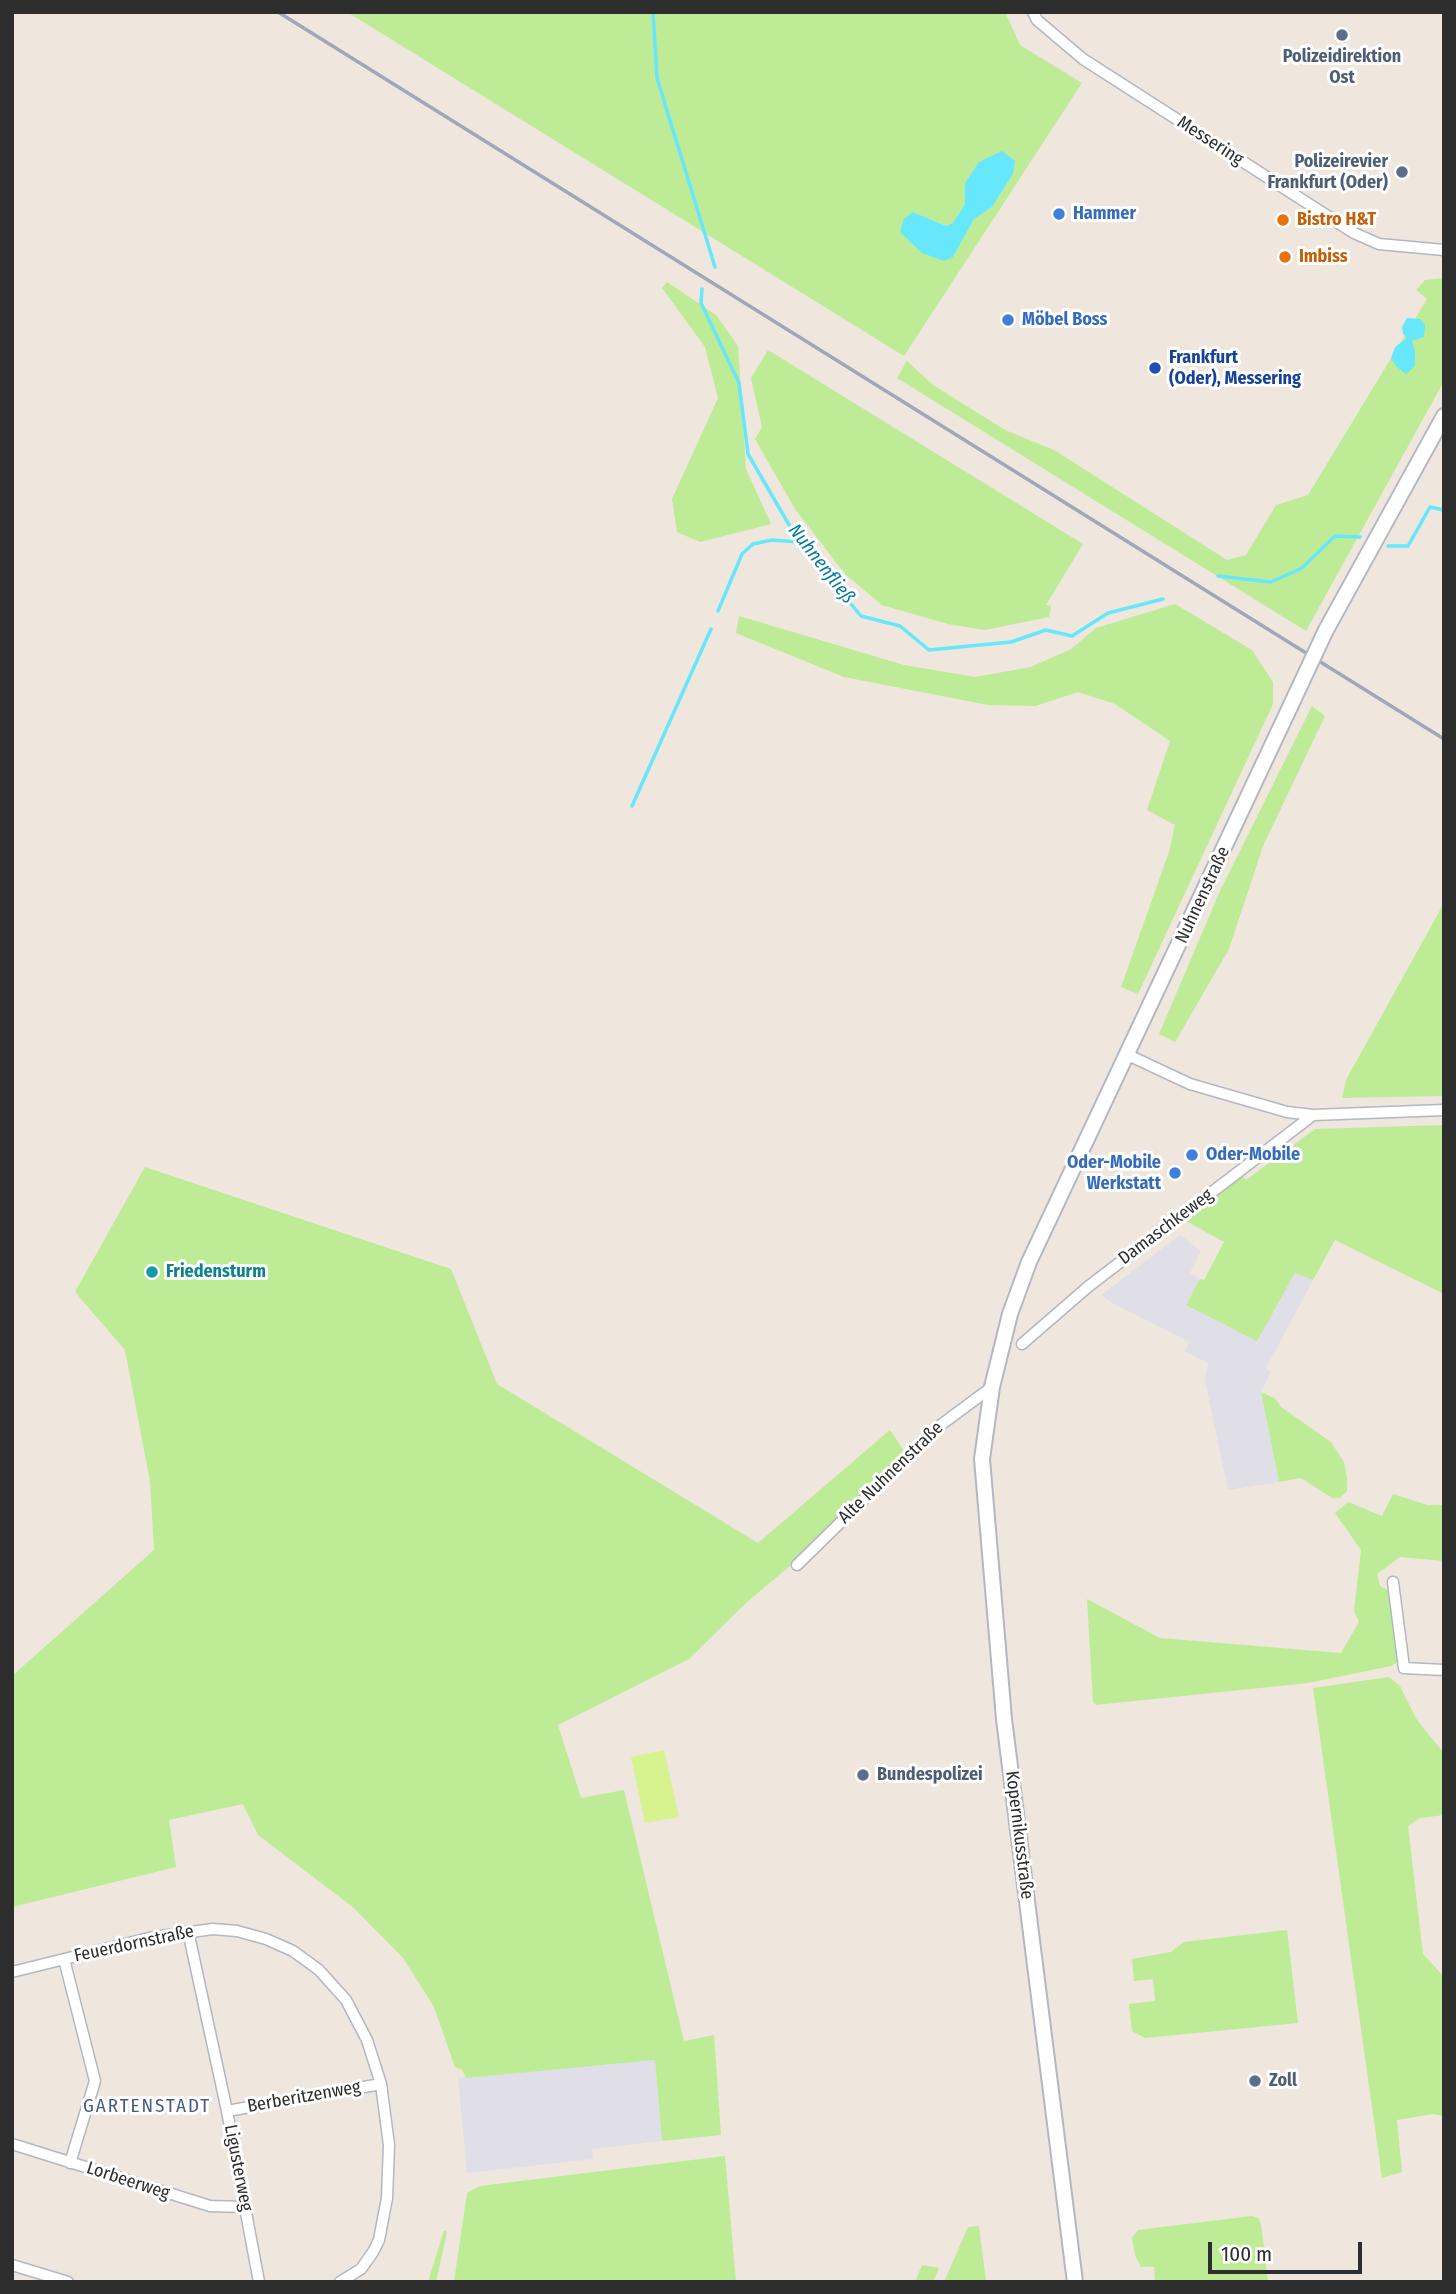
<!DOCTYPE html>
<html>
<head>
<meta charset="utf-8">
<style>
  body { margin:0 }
  #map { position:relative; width:1456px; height:2294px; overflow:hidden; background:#efe6de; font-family:"Fira Sans Condensed",sans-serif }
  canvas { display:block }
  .frame { position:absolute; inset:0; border:14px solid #2d2d2d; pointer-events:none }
  .scale { position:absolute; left:1208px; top:2242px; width:154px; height:32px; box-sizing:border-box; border:4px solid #2d2d2d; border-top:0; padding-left:9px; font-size:21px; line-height:24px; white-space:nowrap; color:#2d2d2d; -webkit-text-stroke:5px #fff; paint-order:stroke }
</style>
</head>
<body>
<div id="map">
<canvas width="1456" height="2294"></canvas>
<div class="frame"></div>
<div class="scale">100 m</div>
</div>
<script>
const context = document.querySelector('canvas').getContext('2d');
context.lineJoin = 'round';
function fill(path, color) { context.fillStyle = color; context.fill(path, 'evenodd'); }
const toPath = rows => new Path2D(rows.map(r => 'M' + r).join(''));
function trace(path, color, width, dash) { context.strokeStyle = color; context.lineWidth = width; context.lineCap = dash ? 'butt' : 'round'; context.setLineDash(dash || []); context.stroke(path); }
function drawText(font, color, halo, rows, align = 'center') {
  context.font = font + ' "Fira Sans Condensed",sans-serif'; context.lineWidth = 6; context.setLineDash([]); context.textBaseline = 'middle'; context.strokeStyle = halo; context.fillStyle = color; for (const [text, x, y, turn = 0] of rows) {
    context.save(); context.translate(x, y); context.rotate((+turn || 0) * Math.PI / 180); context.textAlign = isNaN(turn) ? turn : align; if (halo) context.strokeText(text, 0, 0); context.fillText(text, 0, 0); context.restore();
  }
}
fill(toPath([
  [1180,1235,1201,1251,1190,1273,1200,1279,1187,1305,1295,1272,1313,1280,1266,1368,1271,1371,1261,1392,1279,1482,1228,1490,1205,1380,1208,1363,1185,1351,1189,1342,1110,1302,1101,1295],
  [655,2060,662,2141,592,2149,593,2159,467,2173,458,2078]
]), '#e0dfe8');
fill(toPath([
  [347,12,1005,12,1020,45,1082,83,904,356],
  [1013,174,992,207,974,219,953,257,913,212,946,226,953,223,965,204,965,183],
  [1444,278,1444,381,1306,631,897,378,907,361,933,385,1005,430,1054,450,1227,560,1246,555,1276,505,1308,495,1427,299,1416,290,1425,280],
  [667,282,716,315,738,346,746,469,771,524,700,542,677,532,672,499,718,398,705,347,662,288],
  [768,350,1083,544,1046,605,1051,606,1049,617,985,630,948,624,882,605,845,574,795,509,755,439,762,427,751,378],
  [1175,604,1252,650,1273,682,1273,704,1138,994,1121,987,1169,852,1175,825,1147,810,1170,741,1115,704,1078,692,1035,706,988,705,844,677,736,633,739,616,904,665,975,677,1031,667,1071,649,1096,628],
  [1312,706,1325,716,1263,846,1229,949,1175,1042,1159,1034,1220,891],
  [1444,903,1444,1096,1342,1098,1346,1080],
  [1444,1125,1444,1294,1335,1240,1313,1280,1295,1273,1257,1341,1186,1305,1200,1279,1204,1280,1224,1242,1186,1221,1243,1176,1246,1180,1315,1129],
  [145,1167,451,1269,497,1384,758,1543,890,1430,912,1463,747,1602,689,1659,558,1725,581,1798,624,1790,684,2041,714,2035,721,2135,662,2141,655,2060,466,2078,462,2070,455,2067,434,2007,403,1958,354,1908,258,1835,243,1804,169,1820,176,1867,12,1907,12,1676,154,1550,150,1481,125,1350,75,1292],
  [1261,1392,1276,1399,1281,1407,1331,1442,1344,1462,1347,1478,1347,1491,1340,1498,1332,1498,1301,1478,1279,1482],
  [1393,1494,1427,1505,1444,1505,1444,1561,1400,1557,1377,1574,1380,1586,1390,1591,1398,1662,1391,1666,1308,1683,1096,1705,1093,1702,1087,1599,1160,1638,1341,1653,1359,1622,1354,1611,1361,1550,1335,1513,1348,1502,1382,1516],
  [1389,1677,1400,1686,1417,1720,1444,1753,1444,1815,1420,1818,1408,1826,1423,1954,1444,1977,1444,2116,1433,2114,1397,2120,1402,2172,1382,2178,1313,1688],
  [1287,1930,1298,2023,1145,2038,1132,2031,1129,2004,1155,2001,1153,1979,1134,1981,1132,1959,1171,1952,1184,1942],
  [725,2156,736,2282,454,2282,467,2193,480,2186],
  [1252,2216,1258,2218,1261,2223,1268,2282,1155,2282,1154,2267,1141,2267,1135,2255,1132,2238,1138,2230],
  [979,2226,986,2282,944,2282,968,2227],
  [444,2230,447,2232,436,2282,428,2282],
  [922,2265,939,2268,933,2282,915,2282]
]), '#beeb95');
fill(toPath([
  [664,1750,679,1817,645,1823,631,1757]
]), '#d6f390');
fill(toPath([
  [1002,151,1015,161,1013,174,992,207,974,219,953,257,944,261,922,253,900,232,904,219,913,212,946,226,953,223,965,204,965,183,979,162],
  [1407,318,1420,319,1425,325,1424,337,1412,341,1415,352,1415,366,1406,374,1396,366,1391,358,1395,347,1407,338,1403,334,1402,327]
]), '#67e7fb');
trace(toPath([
  [653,12,657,78,715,267],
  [702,289,701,303,739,383,748,454,799,542,861,616,900,626,929,650,1011,642,1046,630,1072,636,1108,613,1163,599],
  [1388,546,1408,546,1430,507,1444,510],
  [1218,576,1271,582,1302,568,1335,536,1360,537],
  [718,611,742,554,753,544,772,540,799,542],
  [632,806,711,629]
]), '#67e7fb', 3.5);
const minor = toPath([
  [1033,12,1037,20,1083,59,1354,233,1379,244,1444,250],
  [1128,1055,1190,1084,1287,1112,1313,1115,1444,1110],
  [1022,1344,1089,1286,1313,1115],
  [797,1565,938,1427,992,1387],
  [1393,1582,1404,1668,1444,1670],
  [188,1931,227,2111,259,2282],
  [64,1959,95,2081,70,2163],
  [12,1972,153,1937,213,1929,237,1931,266,1939,293,1951,319,1970,346,2000,367,2040,381,2084,389,2145,387,2198,379,2240,373,2252,361,2269,340,2282],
  [227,2111,381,2084],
  [12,2144,210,2206,246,2207],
  [12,2265,68,2282]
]);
const secondary = toPath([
  [1326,630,1444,416],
  [1075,2282,1004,1719,982,1459,992,1387,1010,1314,1029,1262,1290,707]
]);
trace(minor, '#b2b7c2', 13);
trace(secondary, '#b2b7c2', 18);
trace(minor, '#fff', 10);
trace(secondary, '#fff', 14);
trace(toPath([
  [278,12,1444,739]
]), '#a0a7b9', 3.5);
const secondaryBridge = toPath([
  [1290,707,1326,630]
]);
trace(secondaryBridge, '#b2b7c2', 18, []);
trace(secondaryBridge, '#fff', 14);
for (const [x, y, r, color] of [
  [1342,35,7,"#5c6f8a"],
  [1402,172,7,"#5c6f8a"],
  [1059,214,7,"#3f7fe0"],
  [1283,220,7,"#e8710a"],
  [1285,257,7,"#e8710a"],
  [1008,320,7,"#3f7fe0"],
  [1155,368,7,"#1a4fb4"],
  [1192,1155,7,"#3f7fe0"],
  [1175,1173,7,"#3f7fe0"],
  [152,1272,7,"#0f9aa8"],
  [863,1775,7,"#5c6f8a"],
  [1255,2081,7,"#5c6f8a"]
]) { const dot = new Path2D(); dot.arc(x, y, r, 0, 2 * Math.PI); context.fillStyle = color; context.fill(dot); trace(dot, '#fff', 2.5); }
drawText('bold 18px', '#4e5e75', '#fff', [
  ["Polizeidirektion",1342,57,"center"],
  ["Ost",1342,78,"center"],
  ["Polizeirevier",1388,162,"right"],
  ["Frankfurt (Oder)",1388,183,"right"],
  ["Bundespolizei",877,1775],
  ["Zoll",1269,2081]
], 'left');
drawText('18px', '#2d2d2d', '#fff', [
  ["Messering",1210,141,33],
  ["Nuhnenstraße",1203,895,-65],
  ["Damaschkeweg",1166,1227,-37],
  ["Alte Nuhnenstraße",891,1473,-44],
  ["Kopernikusstraße",1019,1835,83],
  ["Feuerdornstraße",134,1944,-12],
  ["Berberitzenweg",304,2097,-10],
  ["Ligusterweg",238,2168,79],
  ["Lorbeerweg",128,2181,18]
]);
drawText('bold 18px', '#366cbe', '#fff', [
  ["Hammer",1073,214],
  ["Möbel Boss",1022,320],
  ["Oder-Mobile",1206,1155],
  ["Oder-Mobile",1161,1163,"right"],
  ["Werkstatt",1161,1184,"right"]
], 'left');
drawText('bold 18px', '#c56008', '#fff', [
  ["Bistro H&T",1297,220],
  ["Imbiss",1299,257]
], 'left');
drawText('bold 18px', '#164399', '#fff', [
  ["Frankfurt",1169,358],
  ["(Oder), Messering",1169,379]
], 'left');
drawText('bold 18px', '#0d838f', '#fff', [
  ["Friedensturm",166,1272]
], 'left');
drawText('italic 19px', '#027c9d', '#fff', [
  ["Nuhnenfließ",821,564,52]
]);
context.letterSpacing = '2px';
drawText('19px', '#475a83', '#fff', [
  ["GARTENSTADT",147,2107]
]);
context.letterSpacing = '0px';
</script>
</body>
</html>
